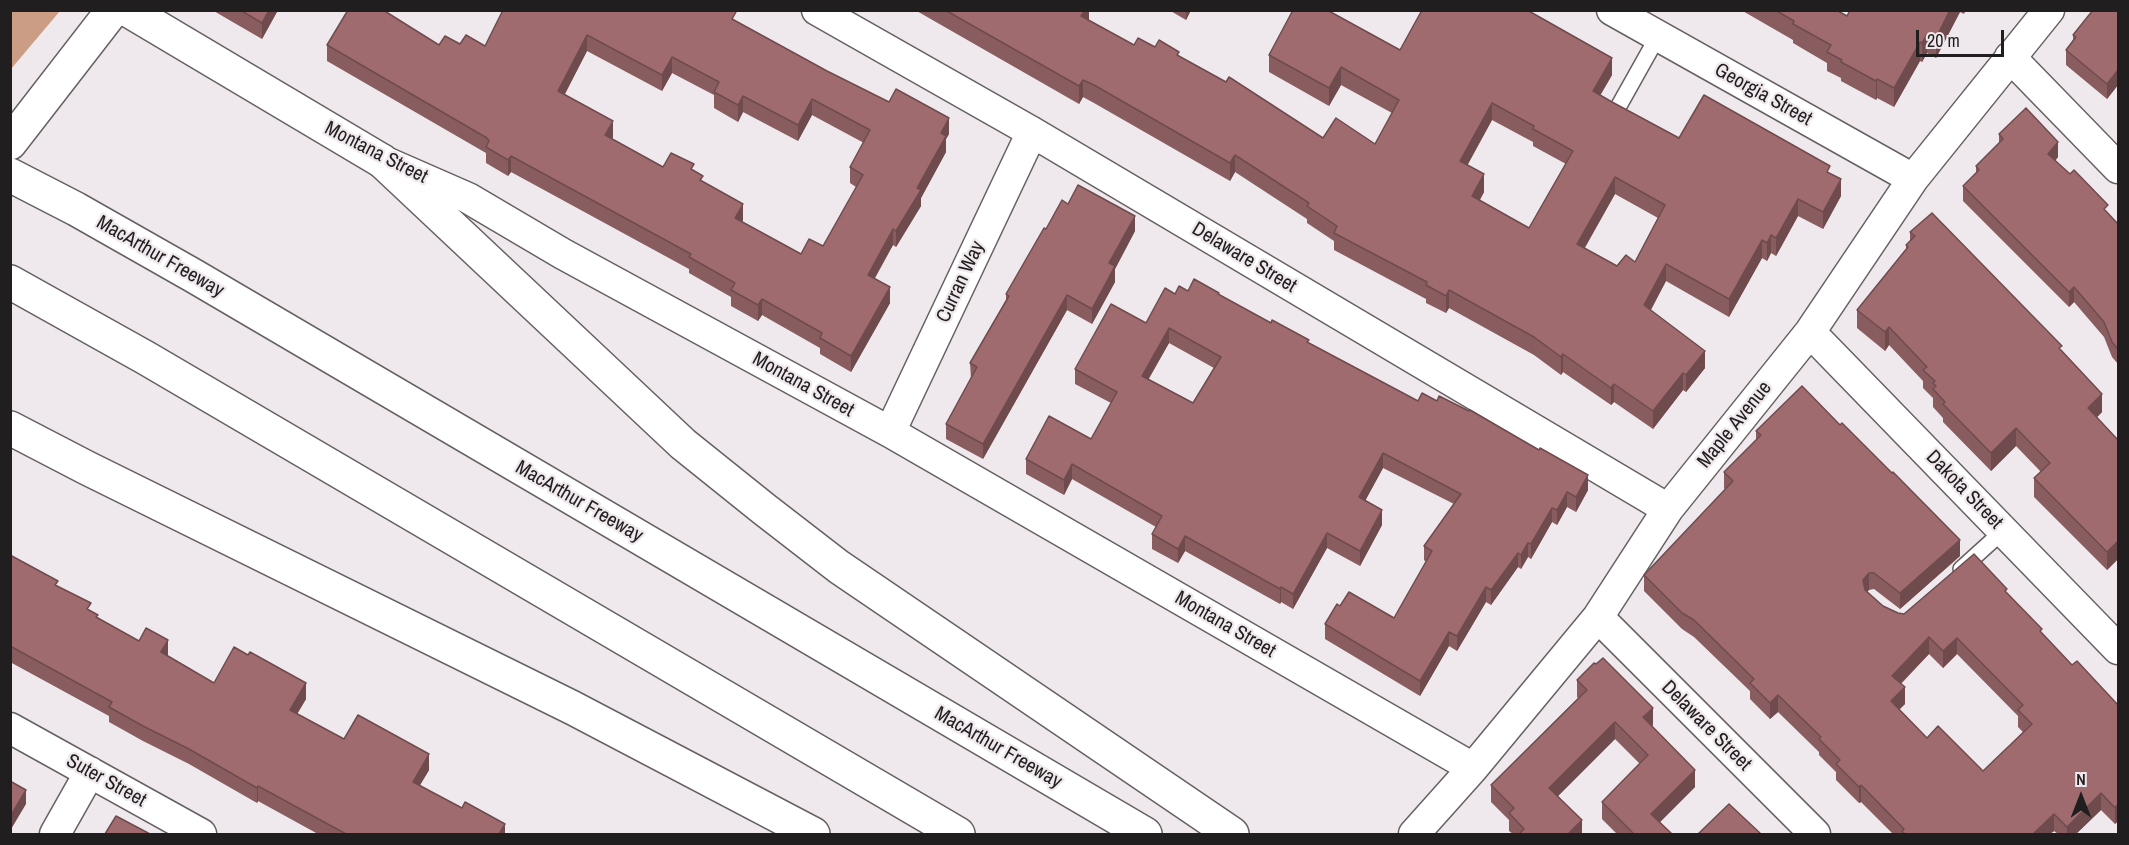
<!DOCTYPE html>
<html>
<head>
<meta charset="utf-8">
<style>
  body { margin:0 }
  #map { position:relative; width:2129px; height:845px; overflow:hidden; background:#efe9ed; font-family:"Archivo Narrow",sans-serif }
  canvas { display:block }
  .frame { position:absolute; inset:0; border:12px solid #201e1f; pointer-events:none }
  .north { position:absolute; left:2051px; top:767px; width:60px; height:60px; -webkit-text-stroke:4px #efe9ed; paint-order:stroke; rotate:0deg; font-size:16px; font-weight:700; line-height:24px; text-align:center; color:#201e1f }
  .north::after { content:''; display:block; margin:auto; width:21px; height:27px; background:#201e1f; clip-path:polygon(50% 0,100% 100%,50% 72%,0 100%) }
  .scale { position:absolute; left:1916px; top:30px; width:88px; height:27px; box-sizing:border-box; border:3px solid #201e1f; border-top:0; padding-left:8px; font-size:18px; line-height:21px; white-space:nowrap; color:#201e1f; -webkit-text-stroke:4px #efe9ed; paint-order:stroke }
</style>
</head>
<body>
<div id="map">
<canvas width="2129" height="845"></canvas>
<div class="frame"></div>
<div class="north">N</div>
<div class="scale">20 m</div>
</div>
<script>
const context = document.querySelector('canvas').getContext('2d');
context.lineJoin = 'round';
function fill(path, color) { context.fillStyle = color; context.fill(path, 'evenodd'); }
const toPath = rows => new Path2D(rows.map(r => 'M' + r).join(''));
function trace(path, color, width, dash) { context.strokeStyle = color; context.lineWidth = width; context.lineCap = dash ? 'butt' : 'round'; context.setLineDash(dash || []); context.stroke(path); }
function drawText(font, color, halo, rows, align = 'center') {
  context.font = font + ' "Archivo Narrow",sans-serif'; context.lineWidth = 4.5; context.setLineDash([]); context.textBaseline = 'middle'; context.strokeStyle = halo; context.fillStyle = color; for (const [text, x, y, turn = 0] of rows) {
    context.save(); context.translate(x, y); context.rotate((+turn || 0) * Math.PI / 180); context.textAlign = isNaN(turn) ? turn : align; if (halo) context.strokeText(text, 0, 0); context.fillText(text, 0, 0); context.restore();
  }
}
fill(toPath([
  [11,10,60,11,11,69,10,11]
]), '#cc9d85');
const service = toPath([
  [1616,111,1658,36],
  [1961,569,2003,531]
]);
const minor = toPath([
  [817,10,1032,132,1668,509],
  [1612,10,1913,179],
  [2010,57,2118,168],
  [388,163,468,198,563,254,890,432,1473,768],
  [1810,332,2118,649],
  [890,432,1032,132],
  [1598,617,1815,834],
  [10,728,201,834],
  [55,834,90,772],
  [1414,834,1473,768,1598,617,1668,509,1810,332,1913,179,2049,10]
]);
const tertiary = toPath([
  [128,10,382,161],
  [10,143,113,10]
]);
const motorway = toPath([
  [382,161,683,444,764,509,839,567,1232,834],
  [10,175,76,209,194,276,1145,834],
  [10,282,146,358,958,834],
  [10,428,87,468,573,708,813,834]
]);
trace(service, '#666063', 18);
trace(minor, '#666063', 33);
trace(tertiary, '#666063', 36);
trace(motorway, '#666063', 36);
trace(service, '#fff', 15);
trace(minor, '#fff', 30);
trace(tertiary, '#fff', 33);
trace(motorway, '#fff', 33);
fill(toPath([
  [212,10,278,10,262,39],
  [503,10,736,21,827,71,949,134,946,139,946,152,921,198,921,206,896,247,893,245,874,278,890,303,851,372,820,354,820,348,762,315,758,321,731,306,731,297,689,273,689,269,511,172,508,176,486,163,486,153,327,61,327,45,439,45,460,44,485,46],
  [587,51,662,91,672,73,714,95,714,108,738,122,743,112,798,141,812,115,864,143,850,167,850,183,856,187,823,246,801,254,742,222,743,220,703,182,694,171,663,167,612,139,613,137,565,94],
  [915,10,1089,10,1089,20,1134,45,1155,47,1179,56,1323,138,1375,144,1392,113,1341,85,1329,106,1269,72,1269,55,1400,50,1612,75,1600,95,1612,102,1679,138,1830,174,1841,196,1823,229,1798,216,1776,256,1771,253,1767,261,1762,258,1729,317,1666,281,1651,310,1705,368,1686,392,1683,390,1653,429,1614,402,1611,405,1563,372,1561,375,1534,355,1449,308,1446,313,1426,303,1426,299,1334,250,1334,241,1307,223,1307,219,1235,172,1230,181,1094,103,1083,97,1079,104],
  [1492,120,1533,142,1533,146,1566,164,1529,228,1480,200,1484,192,1467,165],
  [1615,194,1658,218,1635,262,1617,266,1584,248],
  [1169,10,1191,10,1186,20],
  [1741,10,1836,10,1847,16,1850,10,1966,10,1964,14,1960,12,1936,58,1927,53,1922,62,1920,61,1894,107,1877,98,1876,100,1841,81,1841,78,1827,71,1827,63,1793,43,1793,40],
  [2118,10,2118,85,2107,99,2066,65,2066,50,2073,40,2073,35],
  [1999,134,2058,157,2055,161,2118,224,2118,364,2112,357,2104,337,2074,302,2069,307,1963,201,1963,186,1976,173,1976,166,1999,144],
  [1068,204,1135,231,1115,269,1115,282,1092,324,1067,310,983,459,946,439,946,424,971,379,970,363,1006,300,1006,294],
  [1910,232,2062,351,2102,412,2097,417,2118,440,2118,561,2117,560,2107,570,2034,497,2034,478,2041,472,2016,446,1991,471,1943,422,1943,418,1933,407,1933,398,1923,388,1923,381,1889,345,1885,351,1857,328,1857,310,1906,249,1906,245,1910,241],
  [1188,291,1219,295,1418,401,1588,490,1576,512,1567,507,1557,525,1552,522,1531,559,1528,557,1521,569,1518,567,1491,605,1486,602,1457,651,1449,646,1420,696,1325,639,1325,624,1340,606,1394,618,1426,562,1424,560,1424,546,1454,504,1383,468,1365,501,1382,525,1360,566,1327,548,1293,609,1281,602,1280,604,1185,551,1178,563,1152,549,1152,534,1156,527,1072,479,1064,495,1026,474,1026,459,1091,439,1111,403,1075,384,1075,369,1146,323,1175,294],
  [1169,343,1214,368,1193,403,1148,379],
  [1756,431,1960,556,1900,609,1874,589,1869,590,1867,591,1883,606,1898,613,1904,614,2007,594,2042,633,2072,665,2118,705,2118,821,2115,824,2101,810,2076,834,2058,834,2054,831,2050,834,1893,834,1861,802,1859,803,1836,780,1836,772,1819,755,1819,752,1778,712,1770,719,1750,699,1750,691,1694,637,1682,629,1644,591,1644,575,1725,490,1724,488,1724,472,1756,440],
  [1929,654,1943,668,1957,654,2018,716,2018,727,2023,732,1983,771,1927,738,1899,709,1905,704,1901,684],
  [10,555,58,586,91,611,98,618,139,641,168,655,168,656,214,683,306,699,297,714,344,739,429,770,420,785,505,834,318,834,258,801,257,803,189,764,143,741,109,722,109,716,10,662],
  [1577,680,1653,725,1652,726,1695,787,1660,822,1672,834,1617,834,1602,819,1602,802,1640,764,1615,739,1558,796,1582,834,1513,834,1509,831,1509,820,1491,802,1491,785,1578,698,1577,697]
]), '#895c5f');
fill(toPath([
  [269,10,278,10,262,39,262,23],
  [1085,10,1089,10,1089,21,1081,16],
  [1186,10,1191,10,1186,20],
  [1950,10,1960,10,1960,12,1936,58,1936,38],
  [1927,34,1927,53,1922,62,1922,43],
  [587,35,587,51,558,107,558,91],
  [1920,42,1920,61,1894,107,1894,88],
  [672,57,672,73,662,91,662,75],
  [1612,58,1612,75,1593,108,1593,91],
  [1341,67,1341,85,1329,106,1329,88],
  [2118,70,2118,85,2107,99,2107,84],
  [1877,79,1877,98,1876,100,1876,81],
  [1083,80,1083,97,1079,104,1079,86],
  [743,96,743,112,738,122,738,105],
  [812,99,812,115,798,141,798,125],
  [1492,103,1492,120,1460,179,1460,161],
  [949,118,949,134,946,139,946,152,921,198,921,206,896,247,896,231,941,133],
  [613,121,613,137,605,151,605,135],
  [2058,142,2058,157,2048,169,2048,154],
  [1235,155,1235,172,1230,181,1230,163],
  [511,156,511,172,508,176,508,160],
  [1484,174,1484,192,1472,213,1472,196],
  [1615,177,1615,194,1577,262,1577,244],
  [1841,179,1841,196,1823,229,1823,212],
  [1798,199,1798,216,1776,256,1776,238],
  [743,204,743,220,735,234,735,218],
  [1135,216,1135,231,1115,269,1115,282,1092,324,1092,309,1109,263],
  [893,229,893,245,868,291,868,275],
  [1771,235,1771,253,1767,261,1767,243],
  [1762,240,1762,258,1729,317,1729,299],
  [1666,264,1666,281,1644,322,1644,305],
  [890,287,890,303,851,372,851,356],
  [2074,287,2074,302,2069,307,2069,292],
  [1449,290,1449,308,1446,313,1446,296],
  [1067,295,1067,310,983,459,983,444],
  [762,299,762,315,758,321,758,305],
  [1889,327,1889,345,1885,351,1885,332],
  [1169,328,1169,343,1142,391,1142,376],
  [1705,351,1705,368,1686,392,1686,375],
  [1563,354,1563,372,1561,375,1561,357],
  [1683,373,1683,390,1653,429,1653,411],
  [1614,384,1614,402,1611,405,1611,388],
  [2102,394,2102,412,2088,426,2088,408],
  [2016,428,2016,446,1991,471,1991,453],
  [1383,453,1383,468,1359,512,1359,497],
  [1072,464,1072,479,1064,495,1064,480],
  [1588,475,1588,490,1576,512,1576,497],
  [1567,492,1567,507,1557,525,1557,510],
  [1552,508,1552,522,1531,559,1531,544],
  [1382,510,1382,525,1360,566,1360,551],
  [1327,533,1327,548,1293,609,1293,594],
  [1185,536,1185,551,1178,563,1178,549],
  [1960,540,1960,556,1900,609,1900,593],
  [2117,542,2117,560,2107,570,2107,552],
  [1528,543,1528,557,1521,569,1521,555],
  [1518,553,1518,567,1491,605,1491,590],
  [1869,573,1869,590,1863,596,1863,580],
  [1281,587,1281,602,1280,604,1280,589],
  [1486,587,1486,602,1457,651,1457,636],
  [1449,632,1449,646,1420,696,1420,681],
  [1929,637,1929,654,1892,692,1892,676],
  [1957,638,1957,654,1943,668,1943,651],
  [168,640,168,655,161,668,161,652],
  [306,683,306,699,290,726,290,710],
  [1905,687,1905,704,1891,718,1891,701],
  [1778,695,1778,712,1770,719,1770,703],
  [1653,708,1653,725,1643,735,1643,717],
  [1615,722,1615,739,1549,805,1549,788],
  [429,754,429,770,413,797,413,782],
  [1695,770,1695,787,1651,831,1651,814],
  [1861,785,1861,802,1859,803,1859,787],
  [258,786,258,801,257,803,257,788],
  [26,790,26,804,10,831,10,817],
  [2101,793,2101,810,2076,834,2067,834,2067,827],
  [2118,804,2118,821,2115,824,2115,808],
  [2054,814,2054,831,2050,834,2033,834],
  [1582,820,1582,834,1568,834],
  [505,824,505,834,499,834]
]), '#6f4b4e');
const building = toPath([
  [240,10,269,10,262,23,240,10],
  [348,10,383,10,439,45,445,36,460,44,466,35,485,46,503,10,733,10,736,12,732,19,827,71,889,102,896,89,949,118,941,133,946,136,917,188,921,190,896,231,893,229,868,275,890,287,851,356,820,338,822,333,762,299,758,305,731,290,735,283,689,257,691,254,511,156,508,160,486,147,489,141,487,138,327,45,348,10],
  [587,35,662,75,672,57,719,82,714,92,738,105,743,96,798,125,812,99,870,130,850,167,863,175,823,246,809,239,801,254,735,218,743,204,700,180,703,176,691,169,694,164,671,153,663,167,605,135,613,121,558,91,587,35],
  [945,10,1085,10,1081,16,1134,45,1138,38,1155,47,1159,40,1179,52,1177,55,1226,82,1229,77,1323,138,1336,118,1375,144,1399,100,1341,67,1329,88,1269,55,1293,10,1327,10,1400,50,1422,10,1527,10,1612,58,1593,91,1612,102,1679,138,1704,95,1830,166,1827,172,1841,179,1823,212,1798,199,1776,238,1771,235,1767,243,1762,240,1729,299,1666,264,1644,305,1705,351,1686,375,1683,373,1653,411,1614,384,1611,388,1563,354,1561,357,1534,337,1449,290,1446,296,1426,285,1427,282,1334,233,1337,226,1307,206,1309,203,1235,155,1230,163,1094,85,1083,80,1079,86,945,10],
  [1492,103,1534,126,1533,129,1573,151,1529,228,1472,196,1484,174,1460,161,1492,103],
  [1615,177,1665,205,1635,262,1626,255,1617,266,1577,244,1615,177],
  [1775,10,1836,10,1847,16,1850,10,1950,10,1936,38,1927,34,1922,43,1920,42,1894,88,1877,79,1876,81,1841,62,1842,60,1827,52,1831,45,1793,24,1794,21,1775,10],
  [2093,10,2118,10,2118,70,2107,84,2066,50,2076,37,2073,35,2093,10],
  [2026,108,2058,142,2048,154,2070,174,2074,170,2108,205,2104,209,2118,224,2118,349,2112,342,2104,322,2074,287,2069,292,1963,186,1979,170,1976,166,2003,139,1999,134,2026,108],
  [1078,185,1135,216,1109,263,1115,266,1092,309,1067,295,983,444,946,424,977,367,970,363,1009,296,1006,294,1044,228,1046,229,1062,200,1068,204,1078,185],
  [1932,213,2062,346,2059,348,2102,394,2088,408,2118,440,2118,543,2117,542,2107,552,2034,478,2050,463,2016,428,1991,453,1943,404,1945,402,1933,389,1936,386,1933,383,1935,381,1923,370,1927,367,1889,327,1885,332,1857,310,1908,247,1906,245,1915,236,1910,232,1932,213],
  [1194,279,1219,293,1218,294,1271,323,1272,320,1309,340,1307,342,1418,401,1422,393,1437,401,1439,396,1469,411,1470,410,1539,450,1540,448,1588,475,1576,497,1567,492,1557,510,1552,508,1531,544,1528,543,1521,555,1518,553,1491,590,1486,587,1457,636,1449,632,1420,681,1325,624,1337,604,1340,606,1349,592,1394,618,1432,551,1424,546,1461,494,1383,453,1359,497,1382,510,1360,551,1327,533,1293,594,1281,587,1280,589,1185,536,1178,549,1152,534,1162,516,1072,464,1064,480,1026,459,1049,416,1091,439,1117,392,1075,369,1111,304,1146,323,1165,288,1175,294,1179,286,1188,291,1194,279],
  [1169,328,1221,357,1193,403,1142,376,1169,328],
  [1802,386,1840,425,1842,423,1892,473,1893,472,1960,540,1900,593,1874,573,1869,573,1863,580,1865,590,1883,606,1898,613,1904,614,1974,554,2007,589,2005,591,2042,629,2040,631,2072,665,2077,661,2118,705,2118,804,2115,808,2101,793,2067,827,2054,814,2033,834,1905,834,1902,831,1904,829,1861,785,1859,787,1836,764,1840,760,1819,739,1821,737,1778,695,1770,703,1750,683,1754,679,1694,620,1682,613,1644,575,1733,481,1724,472,1761,435,1756,431,1802,386],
  [1929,637,1943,651,1957,638,2023,705,2018,710,2032,724,1983,771,1938,726,1927,738,1891,701,1905,687,1892,676,1929,637],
  [10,555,58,581,55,585,91,603,87,609,98,615,96,617,139,641,146,628,168,640,161,652,214,683,234,647,248,655,250,652,306,683,290,710,344,739,358,715,429,754,413,782,462,808,465,802,505,824,499,834,501,834,346,834,258,786,257,788,189,749,143,726,109,707,112,702,10,646,10,555],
  [1603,658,1653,708,1643,717,1695,770,1651,814,1672,834,1634,834,1602,802,1648,755,1615,722,1549,788,1582,820,1568,834,1522,834,1520,833,1524,829,1509,813,1514,808,1491,785,1587,690,1577,680,1594,663,1596,664,1603,658],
  [10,781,26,790,10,817,10,781],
  [1729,804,1761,834,1698,834,1729,804],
  [116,816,150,834,105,834,116,816]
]);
fill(building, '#9f6b6f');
trace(building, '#6f4b4e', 1.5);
drawText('20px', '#201e1f', '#efe9ed', [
  ["Georgia Street",1763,95,29],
  ["Montana Street",376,153,27],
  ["MacArthur Freeway",160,257,30],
  ["Delaware Street",1244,258,31],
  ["Curran Way",961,282,-65],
  ["Montana Street",803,385,29],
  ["Maple Avenue",1735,425,-51],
  ["Dakota Street",1964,490,46],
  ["MacArthur Freeway",579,502,30],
  ["Montana Street",1225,625,30],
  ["Delaware Street",1706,726,45],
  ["MacArthur Freeway",998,748,30],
  ["Suter Street",106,781,29]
]);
</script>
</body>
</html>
